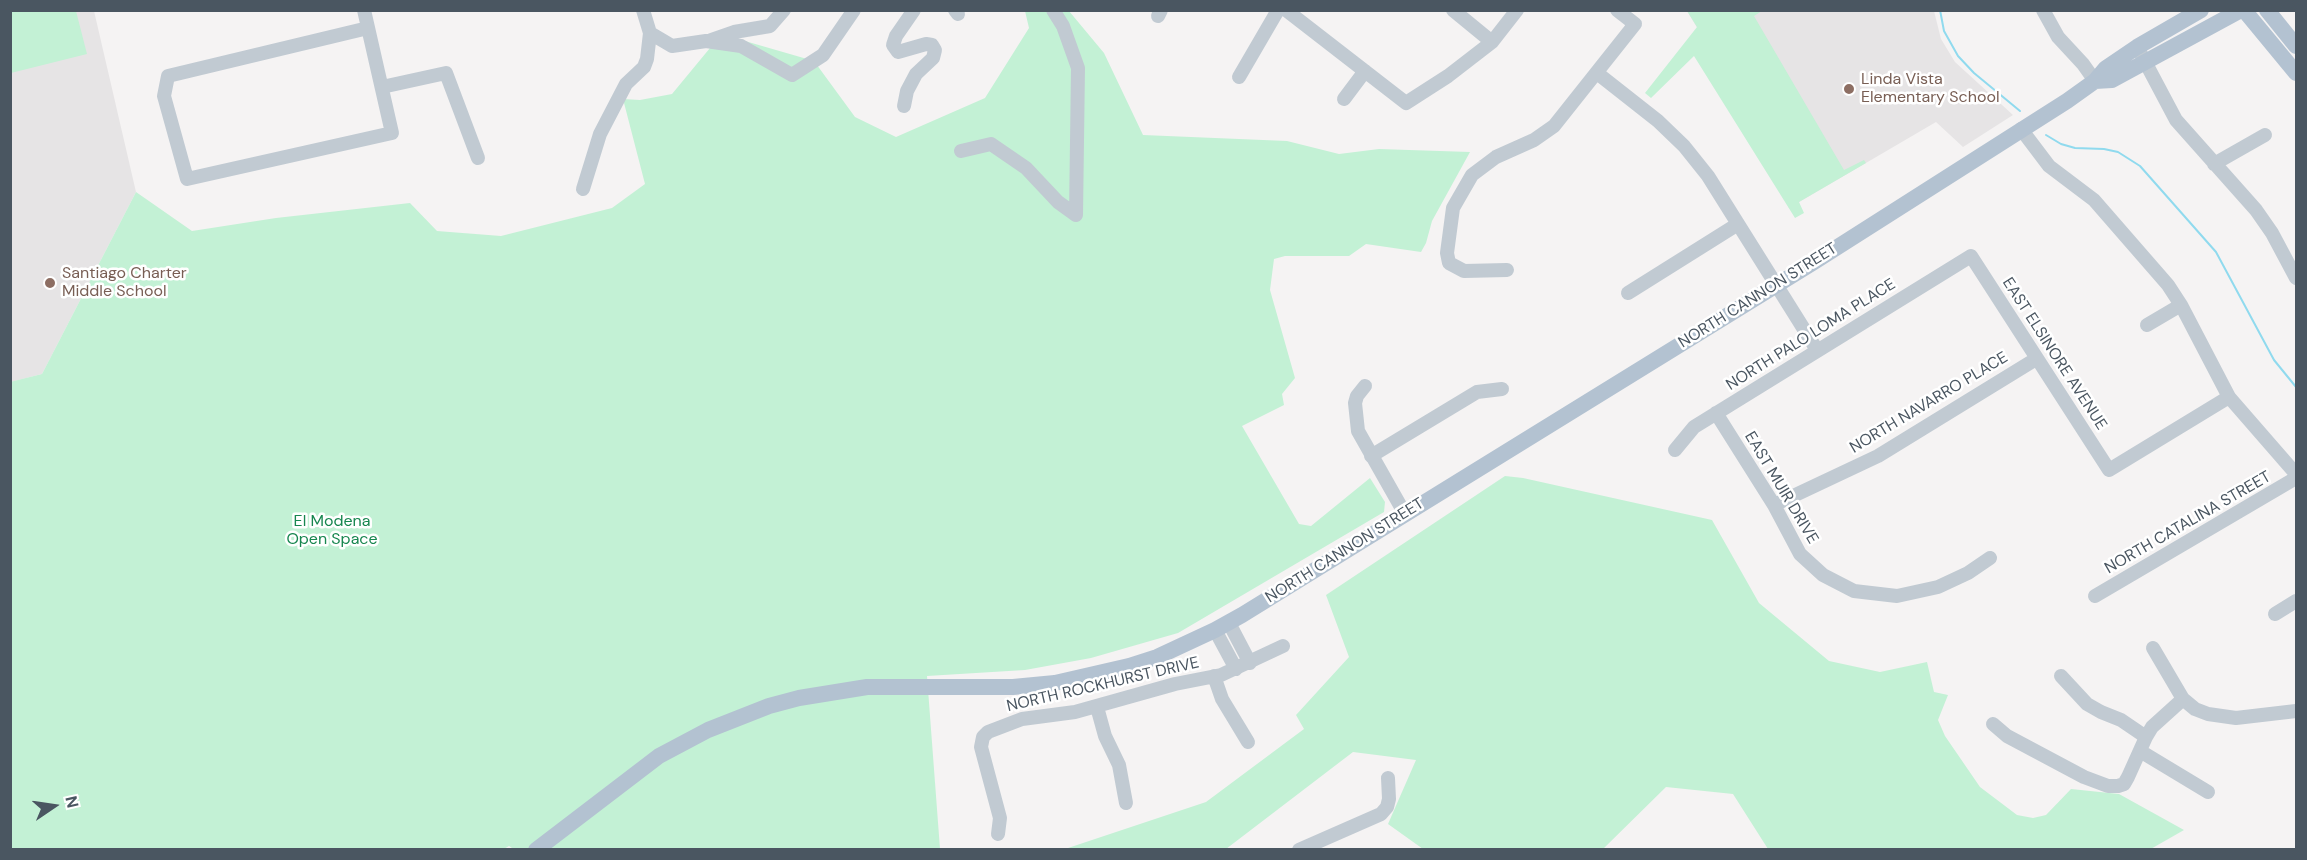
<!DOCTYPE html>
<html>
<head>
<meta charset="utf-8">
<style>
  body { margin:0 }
  #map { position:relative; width:2307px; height:860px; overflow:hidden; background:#f5f3f3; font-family:"DM Sans",sans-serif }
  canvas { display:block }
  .frame { position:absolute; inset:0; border:12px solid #4a5661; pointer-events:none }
  .north { position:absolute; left:24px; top:776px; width:60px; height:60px; -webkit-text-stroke:4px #fff; paint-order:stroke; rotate:77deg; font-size:16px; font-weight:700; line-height:24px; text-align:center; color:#4a5661 }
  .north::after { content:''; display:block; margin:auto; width:21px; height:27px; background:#4a5661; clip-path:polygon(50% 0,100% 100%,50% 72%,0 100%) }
</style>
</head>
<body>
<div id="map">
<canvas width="2307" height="860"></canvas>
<div class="frame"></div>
<div class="north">N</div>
</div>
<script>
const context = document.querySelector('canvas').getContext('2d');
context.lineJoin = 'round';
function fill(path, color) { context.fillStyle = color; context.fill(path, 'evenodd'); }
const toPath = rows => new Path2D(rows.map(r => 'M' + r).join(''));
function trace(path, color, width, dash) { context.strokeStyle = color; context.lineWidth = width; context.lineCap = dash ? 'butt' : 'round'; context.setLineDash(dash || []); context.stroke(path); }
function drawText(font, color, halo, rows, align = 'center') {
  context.font = font + ' "DM Sans",sans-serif'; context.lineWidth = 5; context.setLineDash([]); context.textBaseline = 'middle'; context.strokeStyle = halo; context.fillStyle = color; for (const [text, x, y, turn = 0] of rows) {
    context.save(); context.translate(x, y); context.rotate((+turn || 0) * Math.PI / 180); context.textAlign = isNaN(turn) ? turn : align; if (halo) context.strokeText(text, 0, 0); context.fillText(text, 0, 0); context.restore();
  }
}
fill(toPath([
  [10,11,94,11,136,192,42,374,11,382],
  [1687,11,1934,11,1941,39,1955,62,2013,115,1963,147,1936,122,1789,208,1707,44]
]), '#e6e4e5');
fill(toPath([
  [10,11,76,11,87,54,11,73],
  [1025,11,1069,11,1104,53,1143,135,1287,141,1339,154,1379,149,1470,152,1432,221,1426,243,1421,252,1366,244,1349,256,1285,256,1274,259,1270,290,1295,378,1282,394,1284,405,1242,426,1299,524,1311,526,1370,478,1385,502,1384,512,1178,633,1091,658,1025,670,927,676,940,849,515,850,509,846,502,850,11,849,10,382,42,374,136,192,192,231,276,218,410,203,437,231,501,236,612,208,645,184,623,99,640,100,672,94,710,48,738,39,814,61,855,117,896,137,985,98,1029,28],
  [1687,11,1762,11,1754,16,1844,170,1864,160,1866,163,1799,202,1804,213,1795,218,1694,56,1651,98,1645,93,1697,27],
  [1505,476,1523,478,1712,520,1759,603,1829,661,1880,672,1927,662,1934,692,1948,695,1938,720,1945,736,1980,787,2017,815,2033,818,2046,815,2071,789,2119,794,2184,830,2149,850,1768,849,1733,794,1666,787,1603,849,1423,849,1388,824,1416,760,1353,752,1226,849,1062,850,1206,802,1304,729,1296,715,1349,657,1326,595]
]), '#c3f1d5');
trace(toPath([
  [1940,10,1944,31,1958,56,1974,73,2020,111],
  [2046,135,2061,144,2075,148,2104,149,2118,152,2140,166,2216,252,2274,360,2296,387]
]), '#90daee', 2);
trace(toPath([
  [364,10,392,133,187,179,164,96,168,76,368,28],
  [955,10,958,14],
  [1286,10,1406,103,1448,76,1492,42,1517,10],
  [1453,10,1492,42],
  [2043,10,2058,37,2083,64,2095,81],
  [1158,16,1161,10],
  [650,33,672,46,706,41,741,46,792,75,823,55,854,10],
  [711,40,734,32,770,26,784,10],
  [2141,54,2176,120,2256,210,2272,233,2296,278],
  [1597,73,1658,121,1684,146,1708,176,1817,350],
  [1239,77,1278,10],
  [382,87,446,73,478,158],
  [1344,99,1365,71],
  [904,106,907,91,916,74,933,58,935,50,932,45,926,44,898,52,893,45,896,36,914,10],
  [2021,129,2049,166,2094,200,2168,285,2181,305,2229,397,2296,474],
  [961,151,991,144,1026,168,1058,202,1076,215,1078,68,1063,26,1053,10],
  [2214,164,2265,135],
  [583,189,600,134,626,84,644,67,647,59,650,33,643,10],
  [1507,270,1464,271,1449,263,1447,253,1453,208,1472,175,1496,157,1534,140,1554,126,1635,24,1617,10],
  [1628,293,1738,224],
  [2147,325,2181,305],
  [1365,386,1357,396,1355,403,1358,431,1405,514],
  [1716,413,1774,505,1800,554,1823,575,1854,591,1897,596,1938,587,1968,573,1990,558],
  [1675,450,1694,427,1971,256,2109,470,2229,397],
  [1371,456,1477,392,1502,389],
  [1774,505,1878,456,2036,359],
  [2095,596,2296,478],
  [2275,614,2296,601],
  [1229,623,1250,663],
  [1215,630,1236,669],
  [2153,648,2183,699,2195,709,2208,714,2236,718,2296,711],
  [1214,676,1222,699,1248,742],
  [2061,676,2087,704,2101,712,2121,720,2146,737],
  [1097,707,1105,736,1119,765,1126,803],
  [1993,724,2007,736,2084,777,2108,786,2118,786,2124,784,2128,777,2146,737,2152,727,2183,699],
  [2140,751,2208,792],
  [998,834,1000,818,981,747,983,737,988,732,1022,719,1075,712,1175,684,1221,675,1283,646],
  [1299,850,1381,814,1387,807,1389,799,1388,778]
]), '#c1cad2', 14);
trace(toPath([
  [2244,10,2296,73],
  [2267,10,2296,46],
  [2095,81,2112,80,2241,10],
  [536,850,659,756,708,730,769,706,799,698,867,687,1013,687,1055,683,1129,666,1157,657,1215,630,1242,615,1814,262,2067,101,2095,81,2106,68,2137,47,2201,10]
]), '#b3c2d1', 16);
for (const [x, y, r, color] of [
  [1849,89,6,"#8d6e63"],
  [50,283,6,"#8d6e63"]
]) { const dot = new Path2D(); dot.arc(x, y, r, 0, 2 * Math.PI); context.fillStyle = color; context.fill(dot); trace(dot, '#fff', 2); }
drawText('16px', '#785e54', '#fff', [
  ["Linda Vista",1861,80],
  ["Elementary School",1861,98],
  ["Santiago Charter",62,274],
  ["Middle School",62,292]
], 'left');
drawText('16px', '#4a5661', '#fff', [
  ["NORTH CANNON STREET",1758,296,-32],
  ["NORTH PALO LOMA PLACE",1811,335,-32],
  ["EAST ELSINORE AVENUE",2054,354,57],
  ["NORTH NAVARRO PLACE",1929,403,-31],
  ["EAST MUIR DRIVE",1781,488,59],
  ["NORTH CATALINA STREET",2188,523,-30],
  ["NORTH CANNON STREET",1345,551,-32],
  ["NORTH ROCKHURST DRIVE",1103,685,-13]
]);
drawText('16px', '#17864f', '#fff', [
  ["El Modena",332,522],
  ["Open Space",332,540]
]);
</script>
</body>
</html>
